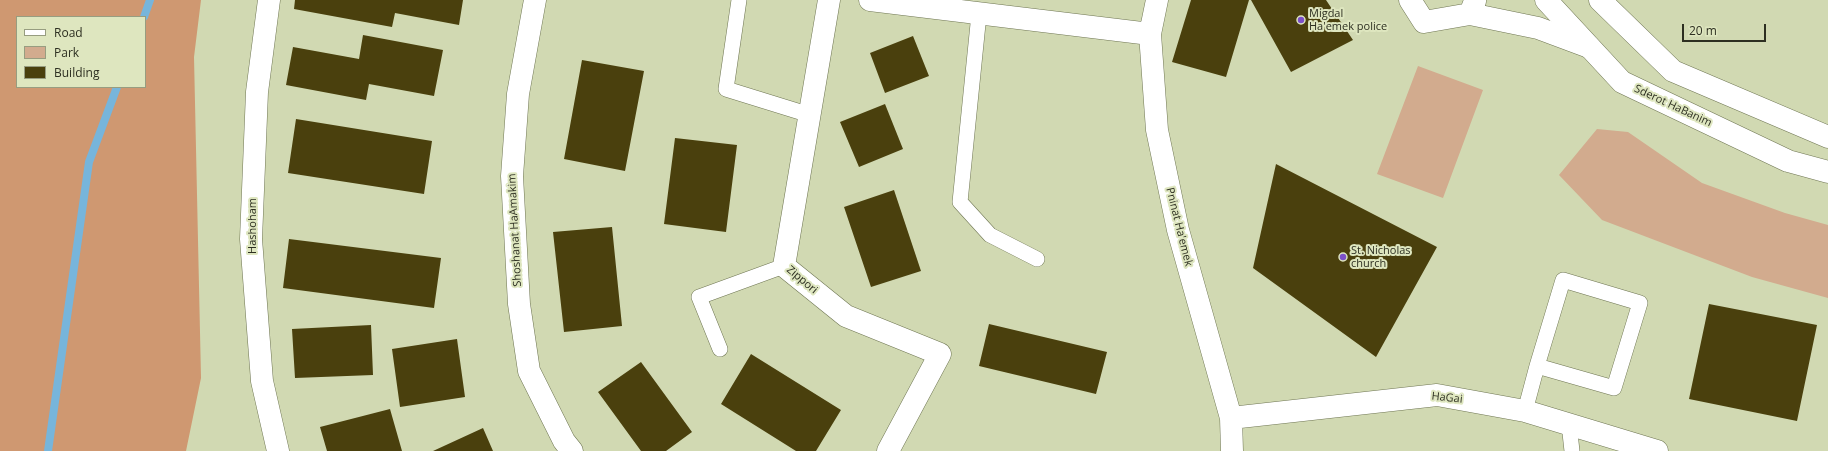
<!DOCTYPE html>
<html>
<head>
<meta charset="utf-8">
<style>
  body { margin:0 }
  #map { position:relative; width:1828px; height:451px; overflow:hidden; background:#d1d9b2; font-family:"Open Sans",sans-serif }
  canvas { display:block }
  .legend { position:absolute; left:16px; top:16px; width:130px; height:72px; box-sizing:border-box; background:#dee6bf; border:1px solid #979d80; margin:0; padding:5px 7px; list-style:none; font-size:12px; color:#2d2f21 }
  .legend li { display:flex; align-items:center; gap:8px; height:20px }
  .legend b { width:20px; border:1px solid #979d80 }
  .scale { position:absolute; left:1682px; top:24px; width:84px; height:18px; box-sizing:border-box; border:2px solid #2d2f21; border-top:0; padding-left:5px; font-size:12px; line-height:14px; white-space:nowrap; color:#2d2f21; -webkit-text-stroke:3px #dee6bf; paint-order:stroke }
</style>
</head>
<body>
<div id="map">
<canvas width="1828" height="451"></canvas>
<ul class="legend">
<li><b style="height:5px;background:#fff"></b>Road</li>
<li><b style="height:11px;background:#d2ab8e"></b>Park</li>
<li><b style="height:11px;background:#4a400d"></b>Building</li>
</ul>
<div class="scale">20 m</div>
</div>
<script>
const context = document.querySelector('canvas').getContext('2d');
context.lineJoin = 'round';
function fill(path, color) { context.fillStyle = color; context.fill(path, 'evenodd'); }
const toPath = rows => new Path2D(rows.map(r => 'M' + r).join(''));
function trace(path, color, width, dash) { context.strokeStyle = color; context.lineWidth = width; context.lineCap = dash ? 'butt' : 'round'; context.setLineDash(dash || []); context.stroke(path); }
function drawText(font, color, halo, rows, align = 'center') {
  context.font = font + ' "Open Sans",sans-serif'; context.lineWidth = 4; context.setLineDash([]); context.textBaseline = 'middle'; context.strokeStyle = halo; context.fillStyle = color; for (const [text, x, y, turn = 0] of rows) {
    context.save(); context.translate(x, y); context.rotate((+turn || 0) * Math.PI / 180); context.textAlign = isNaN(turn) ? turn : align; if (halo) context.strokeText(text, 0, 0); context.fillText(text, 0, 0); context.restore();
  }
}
fill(toPath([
  [1418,66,1483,90,1443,198,1377,174],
  [1597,129,1628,132,1702,183,1785,213,1828,225,1828,298,1752,277,1602,220,1559,175]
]), '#d2ab8e');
fill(toPath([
  [0,0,201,0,194,57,201,378,186,451,0,451],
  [17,17,145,17,145,87,17,87]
]), '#cf9871');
trace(toPath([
  [144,17,150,0],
  [48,451,89,162,117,87]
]), '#77b5db', 8);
fill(toPath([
  [295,0,463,0,459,25,395,13,392,27,294,9],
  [1191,0,1249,0,1226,77,1172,62],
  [1251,0,1326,0,1353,40,1291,72],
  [363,35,443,50,434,96,369,84,366,100,286,85,293,47,359,59],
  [913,36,929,76,885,93,870,53],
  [582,60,644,71,625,171,564,159],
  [885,104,903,149,859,167,840,122],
  [296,119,432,141,424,194,288,173],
  [675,138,737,145,726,232,664,224],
  [1276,164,1437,247,1376,357,1253,268],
  [894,190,921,271,871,287,844,207],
  [612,227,622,326,564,332,553,232],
  [289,239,441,258,434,308,283,288],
  [1709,304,1817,325,1797,421,1689,399],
  [989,324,1107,352,1096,394,979,366],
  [371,325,373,375,295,378,292,329],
  [457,339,465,397,400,407,392,349],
  [751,354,841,410,816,451,796,451,721,404],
  [641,362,692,432,666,451,641,451,598,392],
  [390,409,402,451,327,451,320,427],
  [483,428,493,451,433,451]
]), '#4a400d');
const service = toPath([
  [739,0,726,89,810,115],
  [979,14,960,202,990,235,1037,259],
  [720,349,699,297,784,266],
  [1525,411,1537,366,1563,280,1640,303,1614,388,1537,366],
  [1569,424,1572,451]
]);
const minor = toPath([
  [269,0,257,92,251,239,262,381,278,451],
  [535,0,518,94,512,176,519,304,529,371,564,441,572,451],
  [829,0,784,266,846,316,940,354,888,451],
  [870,0,1150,34],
  [1157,0,1150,34,1157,130,1178,230,1231,418,1232,451],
  [1410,0,1424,22,1470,14,1475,1],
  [1470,14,1538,28,1589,47],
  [1231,418,1437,395,1525,411,1657,451]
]);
const secondary = toPath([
  [1546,0,1622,82,1788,161,1828,172],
  [1600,0,1673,71,1828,137]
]);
trace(service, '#6f7653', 16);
trace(minor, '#6f7653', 23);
trace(secondary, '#6f7653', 23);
trace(service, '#fff', 15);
trace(minor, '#fff', 22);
trace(secondary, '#fff', 22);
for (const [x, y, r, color] of [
  [1301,20,4,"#7c50c9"],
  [1343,257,4,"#7c50c9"]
]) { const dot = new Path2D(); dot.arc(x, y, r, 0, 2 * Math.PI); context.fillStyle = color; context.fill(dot); trace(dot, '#dee6bf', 1.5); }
drawText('11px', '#2d2f21', '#dee6bf', [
  ["Migdal",1309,14],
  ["Ha'emek police",1309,27],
  ["St. Nicholas",1351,251],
  ["church",1351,264]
], 'left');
drawText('11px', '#2d2f21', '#dee6bf', [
  ["Sderot HaBanim",1673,106,25],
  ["Hashoham",253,226,-90],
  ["Pninat Ha'emek",1179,227,76],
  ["Shoshanat HaAmakim",515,230,-93],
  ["Zippori",802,280,40],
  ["HaGai",1447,398,6]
]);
</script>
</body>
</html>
